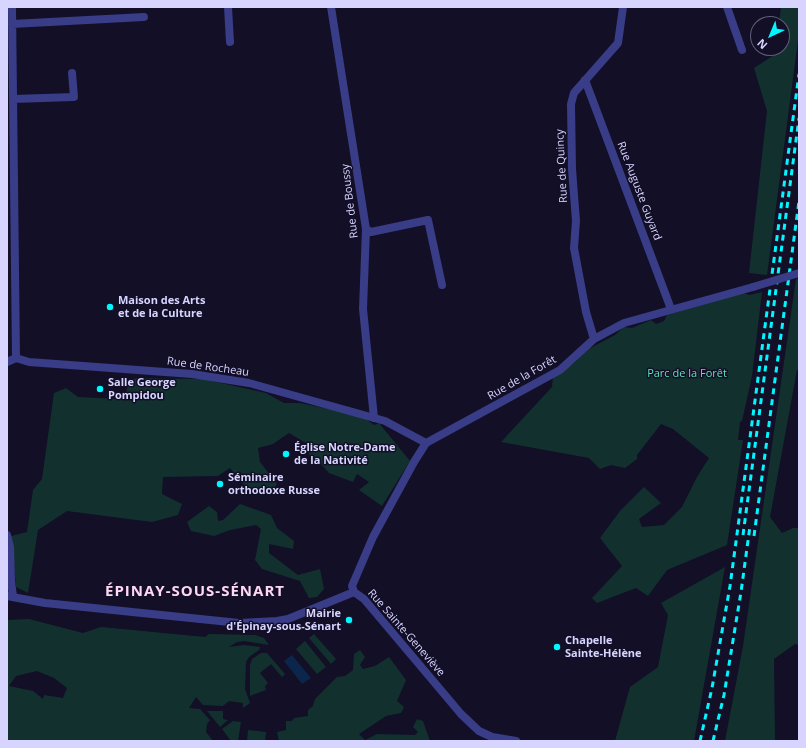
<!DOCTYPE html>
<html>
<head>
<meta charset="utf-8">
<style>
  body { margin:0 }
  #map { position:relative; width:806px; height:748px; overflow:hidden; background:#120f27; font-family:"Open Sans",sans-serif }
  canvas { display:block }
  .frame { position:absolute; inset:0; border:8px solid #d7d5ff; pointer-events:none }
  .north { position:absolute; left:750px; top:16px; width:40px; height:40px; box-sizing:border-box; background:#120f27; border:1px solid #615e7d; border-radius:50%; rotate:224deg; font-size:11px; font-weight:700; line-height:16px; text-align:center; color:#d7d5ff }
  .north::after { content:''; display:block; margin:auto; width:14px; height:18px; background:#01f6ff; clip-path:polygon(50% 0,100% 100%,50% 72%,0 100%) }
</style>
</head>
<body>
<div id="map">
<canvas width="806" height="748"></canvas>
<div class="frame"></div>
<div class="north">N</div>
</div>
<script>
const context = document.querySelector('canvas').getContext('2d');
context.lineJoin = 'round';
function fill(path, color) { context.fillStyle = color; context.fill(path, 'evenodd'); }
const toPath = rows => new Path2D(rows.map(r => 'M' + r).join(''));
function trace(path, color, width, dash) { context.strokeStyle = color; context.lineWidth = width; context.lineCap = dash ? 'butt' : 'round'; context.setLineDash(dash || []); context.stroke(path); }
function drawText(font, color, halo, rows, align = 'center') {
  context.font = font + ' "Open Sans",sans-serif'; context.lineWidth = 3; context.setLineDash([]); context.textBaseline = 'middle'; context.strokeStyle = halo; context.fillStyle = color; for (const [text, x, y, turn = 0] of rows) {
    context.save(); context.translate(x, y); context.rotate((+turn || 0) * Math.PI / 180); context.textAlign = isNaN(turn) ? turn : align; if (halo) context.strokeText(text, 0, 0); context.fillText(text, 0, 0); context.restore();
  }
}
fill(toPath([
  [781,7,799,7,799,33,767,275,749,273,767,111,754,68,774,55,775,48,782,48,782,24,779,24],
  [799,278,799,370,797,370,770,517,782,533,793,528,799,528,799,645,795,644,774,659,775,741,725,741,743,646,796,279],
  [762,292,752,376,742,421,740,422,738,440,743,440,727,545,667,570,648,596,636,588,597,603,592,598,622,566,600,538,620,511,644,487,661,503,639,519,642,527,664,525,682,507,697,477,709,458,673,429,661,424,637,455,637,459,625,468,611,465,600,469,589,458,501,442,552,387,553,376,575,362,583,352,615,335,624,327,632,328,651,320,656,324,664,321,667,315,743,293,750,295],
  [136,378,203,379,266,393,284,403,300,403,362,416,374,425,379,423,410,461,382,506,359,490,369,482,357,474,353,482,329,473,321,464,310,457,306,443,289,433,273,444,258,448,260,462,277,484,269,495,250,492,230,468,218,476,163,477,162,494,182,504,178,515,152,522,67,511,38,530,28,593,16,587,11,536,27,532,33,490,42,479,54,393,66,388,78,397,118,399,126,395,128,382],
  [240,504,271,515,277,528,294,541,293,549,269,544,269,553,298,575,320,569,324,589,317,597,309,598,300,581,262,569,255,560,261,529,256,525,230,530,214,536,191,531,187,522,209,506,217,512,218,521,223,520],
  [725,567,694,741,615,741,630,687,658,667,668,615,661,603],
  [29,619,83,633,101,627,205,637,209,634,255,635,264,638,269,645,244,641,237,642,229,647,244,645,260,647,259,650,249,657,246,662,245,689,250,703,243,708,243,703,229,701,223,706,203,705,196,697,189,708,200,709,210,720,207,724,206,732,213,741,7,741,7,620],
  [37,671,54,678,67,688,63,698,44,695,43,699,33,691,9,686,16,676],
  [314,634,336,659,331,664,309,638],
  [305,641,326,667,317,674,296,649],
  [360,650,365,657,360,665,363,669,375,666,389,657,406,680,397,701,404,707,401,713,386,716,359,734,365,740,377,734,415,735,418,732,413,727,417,719,423,721,430,741,279,741,277,732,286,730,286,721,292,721,294,718,308,716,308,710,313,706,315,699,337,677,345,676,353,670,354,654],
  [261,653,267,653,285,674,282,677,271,664,260,673,268,683,265,686,266,690,250,696,250,665,252,659],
  [207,711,223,711,223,719,228,720,220,727],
  [233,721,241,722,238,741,231,741,222,729],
  [248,730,266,732,265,741,247,741]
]), '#12312e');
fill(toPath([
  [292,655,311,678,302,684,284,661]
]), '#0b264a');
trace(toPath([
  [12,7,16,358],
  [228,7,230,42],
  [331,7,366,229,363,309,374,418],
  [727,7,742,50],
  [12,24,144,17],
  [585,80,671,309],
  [13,99,74,97,72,73],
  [366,229,371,232,428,220,442,285],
  [594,339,586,312,574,248,576,221,572,169,571,104,574,93,618,43,623,7],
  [16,358,29,362,192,374,249,383,385,421,426,443,560,370,594,339,624,323,753,287],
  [7,362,16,358],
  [426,443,414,462,373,537,352,586,354,592,364,599,461,714,479,731,492,737,516,741],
  [7,535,10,547,11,581,13,596],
  [7,596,45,603,239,623,277,621,288,619,354,592]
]), '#393c87', 8);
trace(toPath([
  [743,535,799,118],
  [754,536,799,201],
  [700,741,712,688,730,586,799,74],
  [713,741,724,695,741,592,750,526]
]), '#01f6ff', 3, [6, 5]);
trace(toPath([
  [753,287,799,273]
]), '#393c87', 8);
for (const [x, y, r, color] of [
  [110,307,4,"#01f6ff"],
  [100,389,4,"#01f6ff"],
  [286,454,4,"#01f6ff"],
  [220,484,4,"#01f6ff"],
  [349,620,4,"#01f6ff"],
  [557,647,4,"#01f6ff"]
]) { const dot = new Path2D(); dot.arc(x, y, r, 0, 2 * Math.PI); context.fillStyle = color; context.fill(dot); trace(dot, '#120f27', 1.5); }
drawText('11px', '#d7d5ff', '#120f27', [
  ["Rue de Quincy",562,166,-93],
  ["Rue Auguste Guyard",639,191,69],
  ["Rue de Boussy",350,201,-97],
  ["Rue de Rocheau",208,367,8],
  ["Rue de la Forêt",522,378,-30],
  ["Rue Sainte-Geneviève",406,633,49]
]);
drawText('bold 11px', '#d7d5ff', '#120f27', [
  ["Maison des Arts",118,301],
  ["et de la Culture",118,314],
  ["Salle George",108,383],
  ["Pompidou",108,396],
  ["Église Notre-Dame",294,448],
  ["de la Nativité",294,461],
  ["Séminaire",228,478],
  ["orthodoxe Russe",228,491],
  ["Mairie",341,614,"right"],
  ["d'Épinay-sous-Sénart",341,627,"right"],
  ["Chapelle",565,641],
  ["Sainte-Hélène",565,654]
], 'left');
drawText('11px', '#5ee2b8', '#120f27', [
  ["Parc de la Forêt",687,374]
]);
context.letterSpacing = '1px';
drawText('bold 15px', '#ffd7f3', '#120f27', [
  ["ÉPINAY-SOUS-SÉNART",195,592]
]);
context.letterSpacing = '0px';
</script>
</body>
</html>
